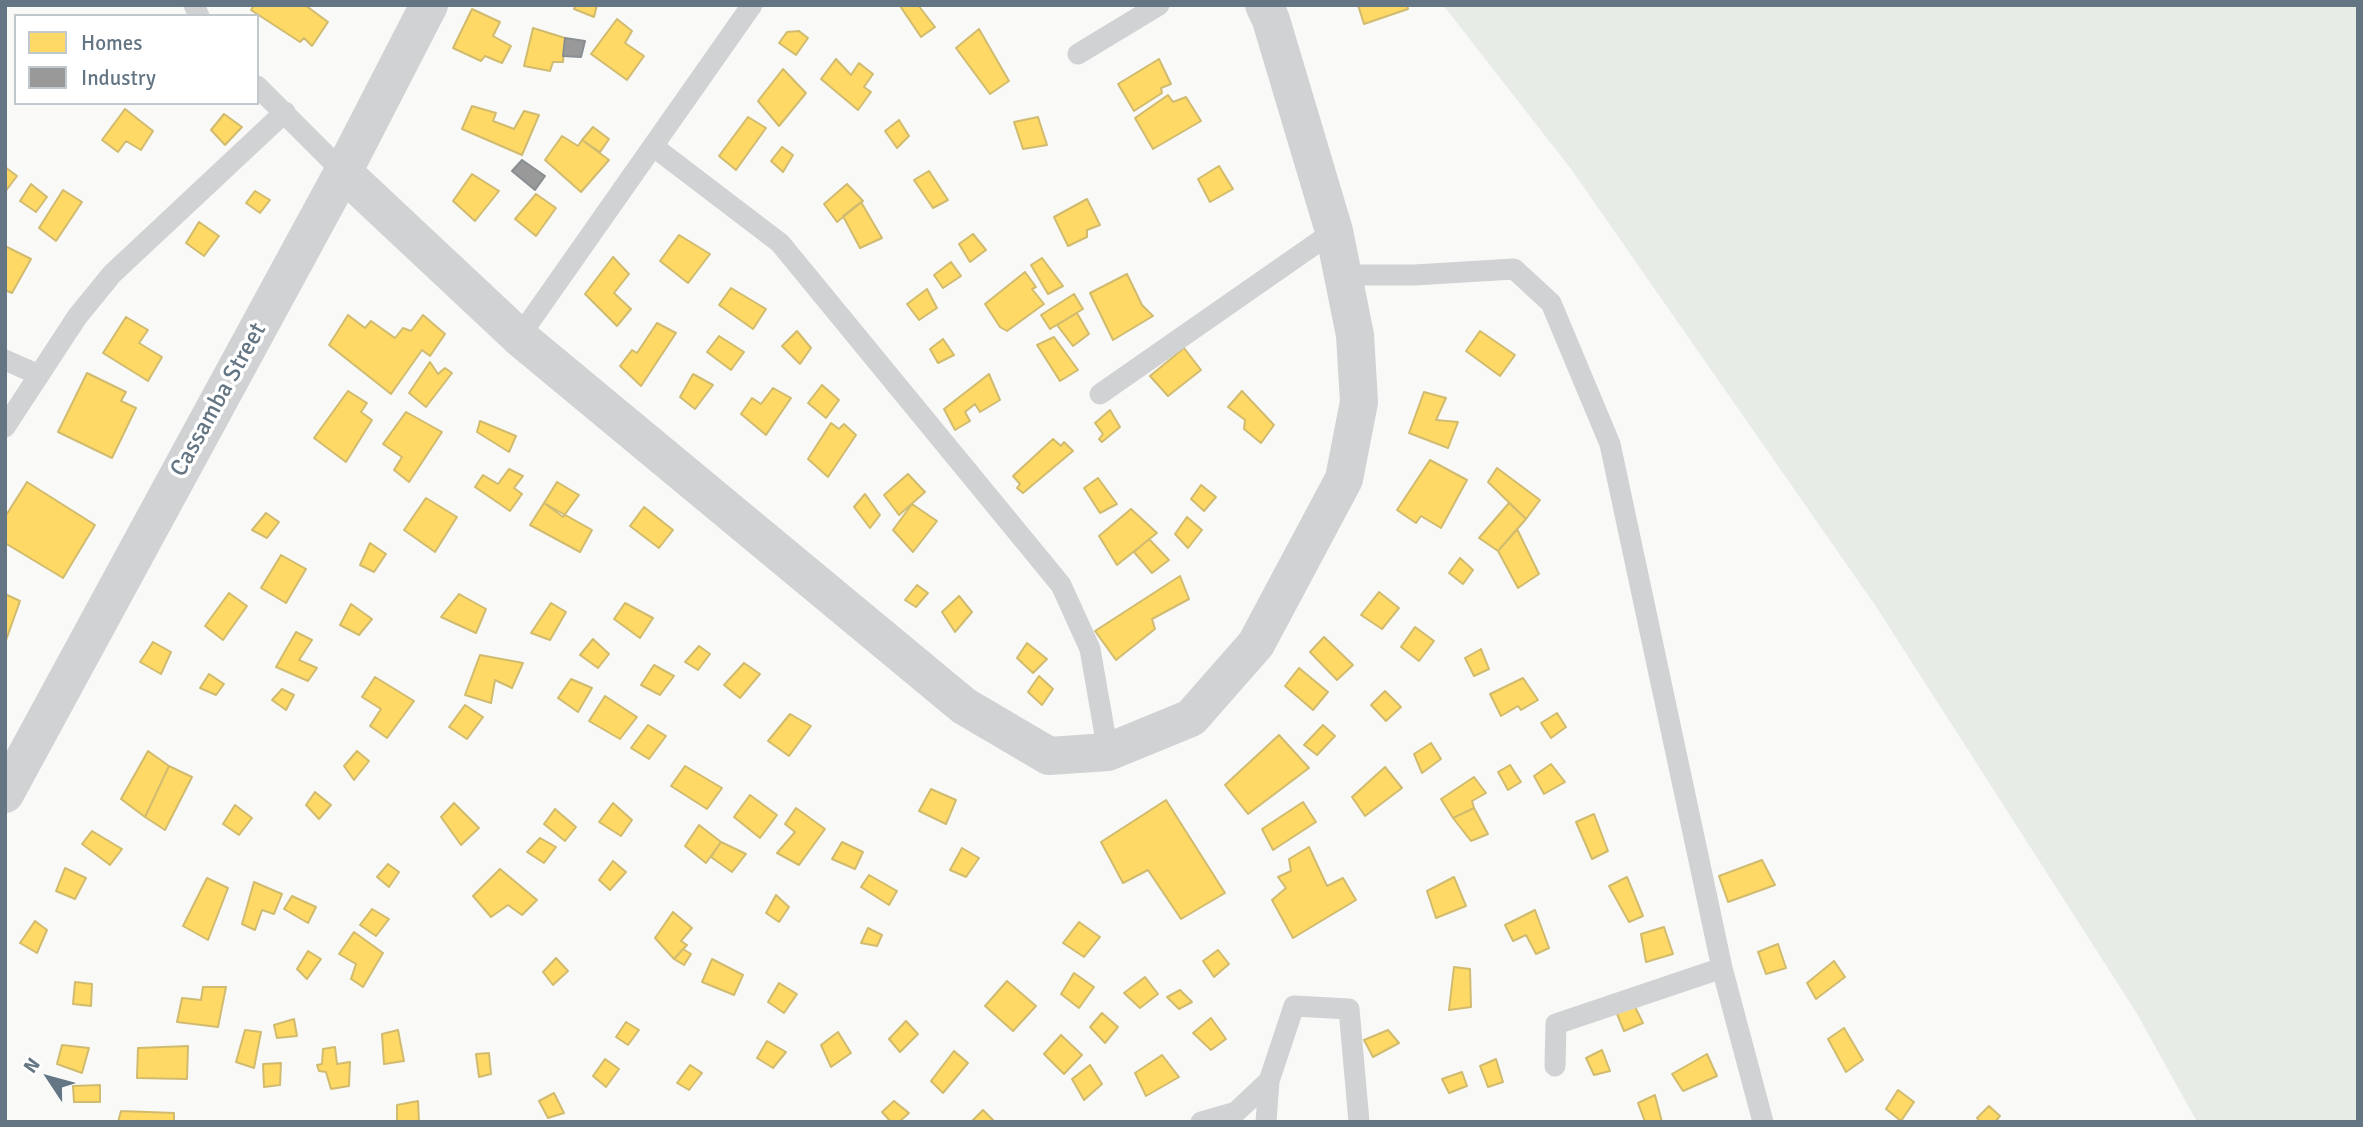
<!DOCTYPE html>
<html>
<head>
<meta charset="utf-8">
<style>
  body { margin:0 }
  #map { position:relative; width:2363px; height:1127px; overflow:hidden; background:#f9f9f8; font-family:Signika,sans-serif }
  canvas { display:block }
  .frame { position:absolute; inset:0; border:7px solid #647583; pointer-events:none }
  .legend { position:absolute; left:14px; top:14px; width:245px; height:91px; box-sizing:border-box; background:#fff; border:2px solid #c1c8cd; margin:0; padding:9px 12px; list-style:none; font-size:21px; color:#647583 }
  .legend li { display:flex; align-items:center; gap:14px; height:35px }
  .legend b { width:35px; border:2px solid #c1c8cd }
  .north { position:absolute; left:14px; top:1043px; width:70px; height:70px; -webkit-text-stroke:5px #fff; paint-order:stroke; rotate:306deg; font-size:19px; font-weight:700; line-height:28px; text-align:center; color:#647583 }
  .north::after { content:''; display:block; margin:auto; width:24px; height:32px; background:#647583; clip-path:polygon(50% 0,100% 100%,50% 72%,0 100%) }
</style>
</head>
<body>
<div id="map">
<canvas width="2363" height="1127"></canvas>
<div class="frame"></div>
<ul class="legend">
<li><b style="height:19px;background:#ffd966"></b>Homes</li>
<li><b style="height:19px;background:#999"></b>Industry</li>
</ul>
<div class="north">N</div>
</div>
<script>
const context = document.querySelector('canvas').getContext('2d');
context.lineJoin = 'round';
function fill(path, color) { context.fillStyle = color; context.fill(path, 'evenodd'); }
const toPath = rows => new Path2D(rows.map(r => 'M' + r).join(''));
function trace(path, color, width, dash) { context.strokeStyle = color; context.lineWidth = width; context.lineCap = dash ? 'butt' : 'round'; context.setLineDash(dash || []); context.stroke(path); }
function drawText(font, color, halo, rows, align = 'center') {
  context.font = font + ' Signika,sans-serif'; context.lineWidth = 7; context.setLineDash([]); context.textBaseline = 'middle'; context.strokeStyle = halo; context.fillStyle = color; for (const [text, x, y, turn = 0] of rows) {
    context.save(); context.translate(x, y); context.rotate((+turn || 0) * Math.PI / 180); context.textAlign = isNaN(turn) ? turn : align; if (halo) context.strokeText(text, 0, 0); context.fillText(text, 0, 0); context.restore();
  }
}
fill(toPath([
  [1443,5,2358,5,2358,1122,2197,1122,2136,1012,1877,608,1571,169]
]), '#e8ece6');
const homes = toPath([
  [254,5,305,5,328,22,312,46,304,38,300,42,251,10,254,5],
  [576,5,597,5,594,17,574,9,576,5],
  [918,5,935,27,921,37,900,6,918,5],
  [1358,5,1407,5,1408,9,1364,24,1358,5],
  [472,9,500,22,493,36,511,46,502,63,485,56,481,61,453,48,472,9],
  [617,19,632,31,625,43,644,56,627,80,591,54,617,19],
  [533,28,565,38,563,62,553,62,550,71,524,66,533,28],
  [979,29,1009,81,990,94,956,48,979,29],
  [799,31,808,38,796,55,779,43,787,32,799,31],
  [836,59,851,75,859,63,873,74,864,87,871,92,858,110,821,79,836,59],
  [1159,59,1171,84,1161,88,1162,93,1134,111,1118,84,1159,59],
  [783,69,806,93,779,126,758,101,783,69],
  [1168,95,1173,102,1186,97,1201,121,1153,149,1135,118,1168,95],
  [472,106,496,113,493,121,514,129,524,111,539,115,522,155,462,129,472,106],
  [125,109,153,131,141,150,126,141,118,152,102,140,125,109],
  [224,114,242,127,225,145,211,130,224,114],
  [748,117,766,128,736,170,719,156,748,117],
  [1038,117,1047,145,1023,149,1014,122,1038,117],
  [899,120,909,136,897,148,885,131,899,120],
  [593,127,609,139,600,152,582,140,593,127],
  [562,136,578,146,582,140,609,160,581,192,545,160,562,136],
  [782,147,793,155,783,172,771,161,782,147],
  [1219,166,1233,189,1210,202,1198,179,1219,166],
  [5,167,17,176,5,192,5,167],
  [929,171,948,200,933,208,914,180,929,171],
  [472,174,499,191,475,221,453,201,472,174],
  [31,184,47,197,36,212,20,201,31,184],
  [847,184,863,201,837,222,824,204,847,184],
  [63,190,82,202,56,241,39,228,63,190],
  [255,191,270,200,260,213,246,203,255,191],
  [536,194,556,208,536,236,515,219,536,194],
  [1087,199,1100,225,1087,230,1087,237,1068,246,1054,217,1087,199],
  [861,202,882,238,860,248,843,216,861,202],
  [199,222,219,236,204,256,186,243,199,222],
  [973,234,986,250,970,262,959,244,973,234],
  [679,235,710,254,688,283,660,261,679,235],
  [5,246,31,259,12,293,5,290,5,246],
  [613,257,629,274,614,293,631,309,617,326,585,294,613,257],
  [1042,258,1063,286,1048,294,1031,265,1042,258],
  [951,262,961,276,943,288,934,275,951,262],
  [1025,272,1036,287,1032,289,1044,304,1007,331,1000,327,985,304,1025,272],
  [1127,274,1142,305,1153,316,1113,340,1090,293,1127,274],
  [731,288,766,309,753,329,719,305,731,288],
  [927,289,937,308,919,320,907,304,927,289],
  [1074,294,1083,309,1050,329,1041,315,1074,294],
  [1077,313,1089,334,1073,346,1057,325,1077,313],
  [348,315,365,328,371,321,395,338,403,328,411,331,423,315,445,334,430,356,422,350,391,394,329,345,348,315],
  [126,317,148,330,139,343,162,357,148,381,103,353,126,317],
  [657,323,676,333,641,386,620,366,632,350,637,353,657,323],
  [797,331,811,348,800,364,782,346,797,331],
  [1480,331,1515,355,1500,376,1466,351,1480,331],
  [719,336,744,352,731,370,707,352,719,336],
  [1054,337,1078,370,1060,381,1037,345,1054,337],
  [943,339,954,355,938,363,930,349,943,339],
  [1184,348,1201,370,1168,396,1150,376,1184,348],
  [430,362,438,374,445,368,452,373,426,407,409,393,430,362],
  [87,373,126,392,121,401,136,408,112,458,58,432,87,373],
  [693,374,713,385,695,409,680,397,693,374],
  [989,374,1000,400,980,412,975,404,965,412,970,421,955,430,944,409,989,374],
  [822,385,839,400,826,418,808,403,822,385],
  [773,388,791,398,766,435,741,414,752,398,761,404,773,388],
  [348,391,367,403,361,412,372,420,346,462,314,438,348,391],
  [1242,391,1274,425,1261,443,1244,429,1245,420,1228,407,1242,391],
  [1424,392,1446,398,1436,420,1458,422,1448,448,1409,433,1424,392],
  [1110,410,1120,427,1102,442,1099,439,1103,434,1095,423,1110,410],
  [406,412,442,432,409,482,394,470,402,457,383,444,406,412],
  [480,421,516,436,509,452,477,432,480,421],
  [831,423,839,429,844,424,856,435,828,477,808,459,831,423],
  [1053,439,1061,446,1064,442,1073,451,1023,493,1017,488,1020,484,1013,476,1053,439],
  [1430,460,1467,480,1441,528,1421,516,1416,523,1397,510,1430,460],
  [1497,468,1540,500,1526,519,1488,482,1497,468],
  [509,469,523,476,514,488,522,494,510,511,475,487,483,475,498,484,509,469],
  [908,474,925,492,899,515,884,495,908,474],
  [1098,478,1117,504,1100,513,1084,488,1098,478],
  [27,482,95,525,63,578,5,543,5,517,27,482],
  [557,482,579,495,563,517,544,503,557,482],
  [1201,485,1216,497,1204,511,1191,499,1201,485],
  [865,494,880,515,870,528,854,507,865,494],
  [426,498,457,517,435,552,404,530,426,498],
  [544,503,592,530,580,552,530,525,544,503],
  [1509,503,1526,519,1498,551,1479,538,1509,503],
  [912,504,937,521,913,552,893,530,912,504],
  [644,507,673,530,659,548,630,526,644,507],
  [1131,509,1157,533,1117,565,1099,536,1131,509],
  [266,513,279,522,267,538,252,530,266,513],
  [1187,517,1202,530,1188,548,1175,534,1187,517],
  [1517,529,1539,574,1518,588,1498,551,1517,529],
  [1149,539,1169,560,1152,573,1134,552,1149,539],
  [370,543,386,554,374,572,360,565,370,543],
  [281,555,306,569,286,603,261,588,281,555],
  [1460,558,1473,570,1463,584,1449,573,1460,558],
  [1180,576,1189,599,1152,619,1155,629,1116,660,1095,631,1180,576],
  [917,585,928,593,916,607,905,600,917,585],
  [1379,592,1399,608,1382,629,1361,615,1379,592],
  [229,593,247,606,223,640,205,626,229,593],
  [5,594,20,601,5,643,5,594],
  [459,594,486,609,476,633,441,617,459,594],
  [959,596,972,612,955,632,942,612,959,596],
  [551,603,566,612,550,640,531,633,551,603],
  [625,603,653,618,640,638,614,619,625,603],
  [351,604,372,619,359,635,340,625,351,604],
  [1415,627,1434,641,1419,661,1401,647,1415,627],
  [296,632,312,640,299,660,317,668,308,681,276,667,296,632],
  [1324,637,1353,665,1337,680,1310,652,1324,637],
  [593,639,609,654,598,668,580,655,593,639],
  [153,642,171,652,161,674,140,662,153,642],
  [1027,643,1047,659,1033,673,1017,658,1027,643],
  [699,646,710,654,698,670,685,662,699,646],
  [1481,649,1489,669,1474,676,1465,658,1481,649],
  [480,655,523,663,512,688,495,680,491,703,465,695,480,655],
  [744,663,760,674,740,698,724,685,744,663],
  [654,665,674,676,660,695,641,685,654,665],
  [1299,668,1328,692,1313,710,1285,686,1299,668],
  [209,674,224,684,216,695,200,688,209,674],
  [1039,676,1053,689,1042,705,1028,692,1039,676],
  [375,677,414,701,387,738,370,726,381,709,362,697,375,677],
  [1523,678,1538,700,1521,710,1518,706,1501,716,1490,694,1523,678],
  [571,679,592,688,578,712,558,698,571,679],
  [282,689,294,695,286,710,272,700,282,689],
  [1385,691,1401,707,1386,721,1371,705,1385,691],
  [605,696,637,717,620,739,589,721,605,696],
  [465,705,483,717,467,739,449,727,465,705],
  [1557,713,1566,727,1551,738,1541,723,1557,713],
  [790,714,811,726,789,756,768,741,790,714],
  [648,725,666,736,649,759,631,748,648,725],
  [1323,725,1335,736,1317,755,1304,745,1323,725],
  [1279,735,1309,768,1248,814,1225,785,1279,735],
  [1431,743,1441,759,1422,773,1414,754,1431,743],
  [148,751,169,766,145,817,121,799,148,751],
  [357,751,369,761,354,780,344,766,357,751],
  [1551,764,1565,782,1544,794,1534,776,1551,764],
  [1510,765,1521,782,1508,790,1498,772,1510,765],
  [169,766,192,777,165,830,145,817,169,766],
  [685,766,722,788,707,809,671,786,685,766],
  [1385,767,1402,788,1365,816,1352,797,1385,767],
  [1474,777,1486,793,1472,801,1474,808,1453,818,1441,799,1474,777],
  [931,789,956,800,946,824,919,811,931,789],
  [315,792,331,805,319,819,306,805,315,792],
  [750,795,777,815,760,838,734,817,750,795],
  [1166,800,1225,893,1181,919,1148,870,1123,883,1101,842,1166,800],
  [1303,802,1316,822,1273,850,1262,829,1303,802],
  [454,803,479,828,461,845,441,817,454,803],
  [613,803,632,820,621,836,599,822,613,803],
  [235,805,252,818,239,835,223,824,235,805],
  [796,808,825,829,799,865,777,853,795,832,785,824,796,808],
  [1474,808,1488,834,1471,841,1453,818,1474,808],
  [555,809,576,827,565,841,544,824,555,809],
  [1594,814,1608,851,1592,859,1576,822,1594,814],
  [699,825,721,842,706,863,685,846,699,825],
  [92,831,122,849,110,865,82,844,92,831],
  [540,838,556,847,544,863,527,852,540,838],
  [721,842,746,854,732,872,711,857,721,842],
  [842,842,863,852,855,869,832,859,842,842],
  [1309,847,1327,886,1343,878,1356,900,1293,938,1272,900,1286,888,1278,877,1291,871,1289,859,1309,847],
  [962,848,979,858,966,877,950,870,962,848],
  [1762,860,1775,885,1728,902,1719,876,1762,860],
  [613,861,626,872,610,890,599,880,613,861],
  [388,864,399,872,389,887,377,877,388,864],
  [65,868,86,878,75,899,56,891,65,868],
  [500,869,537,900,522,915,508,905,491,917,473,896,500,869],
  [869,875,897,891,889,905,861,887,869,875],
  [1454,877,1466,906,1436,918,1427,891,1454,877],
  [1627,877,1643,916,1629,922,1609,886,1627,877],
  [207,878,228,888,208,940,183,926,207,878],
  [254,882,282,894,274,914,262,910,255,930,242,924,254,882],
  [776,895,789,907,779,922,766,913,776,895],
  [292,896,316,907,308,923,284,909,292,896],
  [372,909,389,919,376,936,360,925,372,909],
  [1535,910,1549,948,1536,954,1526,935,1513,941,1505,925,1535,910],
  [673,912,692,928,681,941,687,945,674,959,655,938,673,912],
  [35,921,47,930,37,953,20,943,35,921],
  [1079,922,1100,937,1084,957,1063,943,1079,922],
  [1664,927,1673,954,1646,962,1641,934,1664,927],
  [868,928,882,935,877,946,861,943,868,928],
  [354,932,383,953,363,987,351,979,356,964,339,954,354,932],
  [1778,944,1786,968,1766,974,1758,952,1778,944],
  [683,949,691,954,684,965,674,959,683,949],
  [1218,950,1229,964,1214,977,1203,961,1218,950],
  [308,951,321,959,307,979,297,969,308,951],
  [556,958,568,971,553,985,543,972,556,958],
  [712,959,743,975,734,995,702,982,712,959],
  [1834,961,1845,977,1816,999,1807,983,1834,961],
  [1454,967,1470,969,1471,1007,1449,1010,1454,967],
  [1074,973,1094,987,1079,1008,1061,994,1074,973],
  [1145,977,1158,994,1140,1008,1124,993,1145,977],
  [1007,981,1036,1006,1013,1031,985,1006,1007,981],
  [75,982,92,984,91,1006,73,1004,75,982],
  [779,983,797,994,784,1013,768,1002,779,983],
  [203,987,226,987,218,1027,177,1022,182,998,201,1000,203,987],
  [1180,990,1192,1002,1179,1009,1167,997,1180,990],
  [1632,1001,1643,1023,1624,1031,1615,1009,1632,1001],
  [1102,1013,1118,1027,1105,1043,1090,1027,1102,1013],
  [1211,1018,1226,1039,1211,1050,1193,1033,1211,1018],
  [294,1019,297,1036,277,1038,274,1025,294,1019],
  [906,1021,918,1034,900,1052,889,1039,906,1021],
  [626,1022,639,1030,628,1045,616,1037,626,1022],
  [1844,1028,1863,1060,1846,1072,1828,1039,1844,1028],
  [245,1030,261,1032,254,1068,236,1062,245,1030],
  [398,1030,404,1061,384,1064,382,1034,398,1030],
  [1388,1030,1399,1043,1373,1057,1364,1040,1388,1030],
  [838,1032,851,1053,831,1067,821,1045,838,1032],
  [1061,1035,1082,1055,1064,1074,1044,1054,1061,1035],
  [767,1041,786,1052,773,1068,757,1058,767,1041],
  [62,1045,89,1048,82,1073,57,1064,62,1045],
  [188,1046,187,1079,137,1078,138,1048,188,1046],
  [335,1047,337,1064,350,1062,349,1086,331,1089,326,1072,319,1071,317,1065,322,1064,323,1049,335,1047],
  [1602,1050,1610,1071,1594,1075,1586,1058,1602,1050],
  [954,1051,968,1063,943,1093,931,1081,954,1051],
  [489,1053,491,1074,479,1077,476,1054,489,1053],
  [1707,1054,1717,1076,1683,1091,1672,1074,1707,1054],
  [1162,1055,1179,1077,1146,1096,1135,1073,1162,1055],
  [605,1059,619,1069,606,1087,593,1076,605,1059],
  [1496,1059,1503,1082,1488,1087,1480,1066,1496,1059],
  [281,1063,280,1085,264,1087,263,1064,281,1063],
  [690,1065,702,1073,689,1090,677,1083,690,1065],
  [1090,1065,1102,1084,1084,1100,1072,1079,1090,1065],
  [1462,1072,1467,1086,1449,1093,1442,1079,1462,1072],
  [100,1085,100,1102,74,1102,73,1086,100,1085],
  [1898,1090,1914,1102,1901,1121,1886,1109,1898,1090],
  [554,1093,564,1113,548,1118,539,1101,554,1093],
  [1655,1095,1662,1122,1645,1122,1638,1103,1655,1095],
  [418,1101,419,1122,397,1122,397,1105,418,1101],
  [894,1101,909,1113,899,1122,891,1122,882,1112,894,1101],
  [1989,1106,2000,1116,1995,1122,1980,1122,1977,1118,1989,1106],
  [983,1110,995,1122,971,1122,983,1110],
  [121,1111,174,1113,174,1122,118,1122,121,1111]
]);
fill(homes, '#ffd966');
trace(homes, '#d0bb6f', 2);
const industry = toPath([
  [565,38,585,41,581,57,563,56,565,38],
  [522,160,545,176,535,190,512,171,522,160]
]);
fill(industry, '#999');
trace(industry, '#898e92', 2);
trace(toPath([
  [194,5,199,16],
  [1078,54,1159,5],
  [257,86,343,172],
  [654,147,780,243,1061,585,1090,649,1108,752],
  [1344,275,1414,275,1514,269,1551,303,1610,444,1722,968,1763,1122],
  [519,337,752,5],
  [5,360,39,375],
  [1100,394,1334,231],
  [5,427,77,317,112,274,285,112],
  [1555,1066,1556,1024,1722,968],
  [1201,1122,1236,1112,1269,1081],
  [1266,1122,1269,1081,1294,1006,1349,1009,1359,1122]
]), '#d0d2d3', 21);
trace(toPath([
  [343,172,519,337,964,706,1049,756,1108,752,1191,718,1256,644,1344,479,1359,402,1355,335,1334,231,1271,20,1264,5],
  [5,794,343,172,429,5]
]), '#d0d2d3', 38);
drawText('24px', '#647583', '#fff', [
  ["Cassamba Street",219,400,-61]
]);
</script>
</body>
</html>
